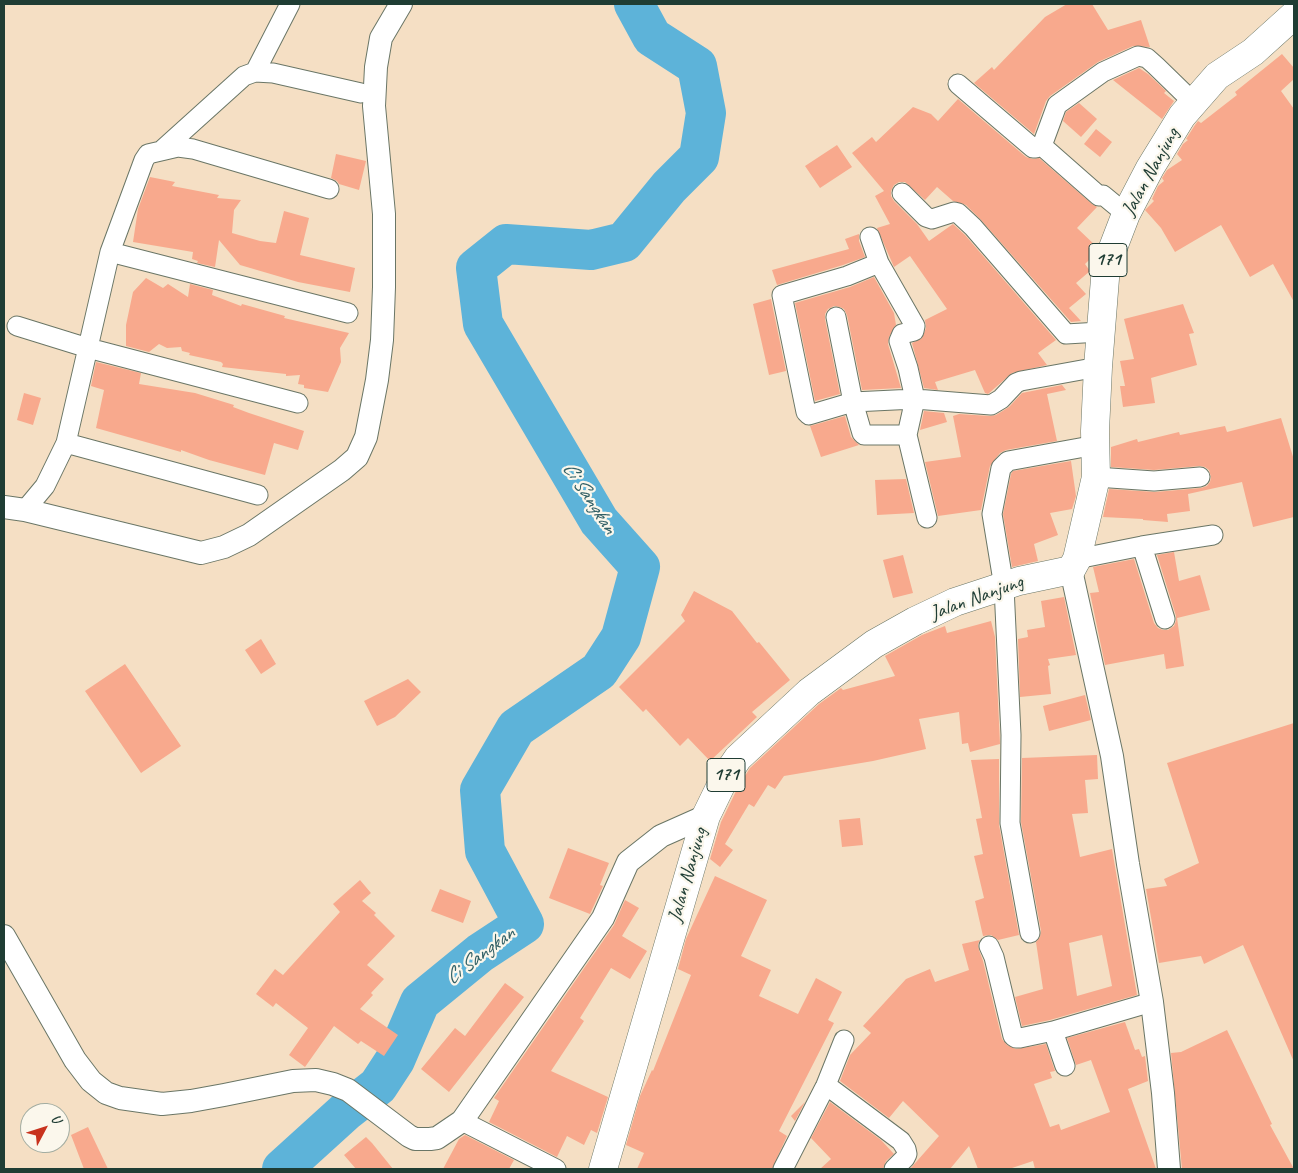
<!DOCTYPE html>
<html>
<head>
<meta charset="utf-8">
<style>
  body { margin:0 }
  #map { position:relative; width:1298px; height:1173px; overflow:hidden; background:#f5dfc4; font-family:Caveat,sans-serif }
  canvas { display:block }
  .frame { position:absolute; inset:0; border:5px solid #1f3d34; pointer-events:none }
  .north { position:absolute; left:20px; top:1103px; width:50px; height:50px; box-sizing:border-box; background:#fbf7ec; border:1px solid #a3ada2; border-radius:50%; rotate:50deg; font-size:14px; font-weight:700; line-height:20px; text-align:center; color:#1f3d34 }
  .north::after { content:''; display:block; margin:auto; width:18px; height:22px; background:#c8321e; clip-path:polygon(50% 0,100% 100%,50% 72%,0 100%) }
</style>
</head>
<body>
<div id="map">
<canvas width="1298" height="1173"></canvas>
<div class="frame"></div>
<div class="north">U</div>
</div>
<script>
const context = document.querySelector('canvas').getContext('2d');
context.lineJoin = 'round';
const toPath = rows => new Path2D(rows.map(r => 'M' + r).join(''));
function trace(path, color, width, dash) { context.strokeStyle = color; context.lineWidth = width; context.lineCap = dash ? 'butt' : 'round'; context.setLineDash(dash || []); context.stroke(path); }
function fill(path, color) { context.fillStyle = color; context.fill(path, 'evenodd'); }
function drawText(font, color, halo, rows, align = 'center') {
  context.font = font + ' Caveat,sans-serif'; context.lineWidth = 4.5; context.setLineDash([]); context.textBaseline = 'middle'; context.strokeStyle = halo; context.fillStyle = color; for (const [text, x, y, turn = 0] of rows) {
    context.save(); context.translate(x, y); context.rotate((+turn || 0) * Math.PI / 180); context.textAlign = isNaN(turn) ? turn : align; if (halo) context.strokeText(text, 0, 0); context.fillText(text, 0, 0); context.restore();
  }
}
trace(toPath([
  [282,1169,346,1111,378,1086,395,1060,420,1002,480,953,524,924,485,851,480,790,516,728,599,671,621,637,640,567,599,521,483,324,476,268,506,244,591,250,624,242,669,187,699,157,706,113,697,66,652,37,634,4]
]), '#5db3d9', 40);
fill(toPath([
  [1067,4,1092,4,1108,30,1141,20,1150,47,1133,46,1098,62,1050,96,1046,101,1034,134,974,83,992,67,994,70,1045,17],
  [1282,54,1294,68,1294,79,1281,91,1294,109,1294,302,1273,264,1250,277,1221,225,1175,252,1161,228,1145,210,1154,201,1152,199,1158,186,1164,181,1162,178,1167,170,1182,160,1177,154,1183,144,1188,140,1186,139,1195,125,1198,121,1201,123,1237,95,1235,92],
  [1139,68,1148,74,1166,91,1164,93,1174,101,1162,119,1113,80],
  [958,99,1026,157,1033,159,1039,158,1092,204,1097,207,1077,228,1097,247,1094,255,1085,264,1090,271,1076,283,1086,294,1069,308,1081,321,1071,322,981,220,966,205,953,201,937,187,925,200,905,182,899,182,894,185,891,191,891,196,894,201,917,224,929,241,953,224,965,235,1056,340,1038,353,1047,365,1012,373,988,394,985,393,975,370,935,382,938,390,924,388,912,343,922,338,926,328,925,320,947,309,910,256,894,267,877,228,890,224,875,196,884,191,852,153,872,137,876,142,913,107,931,114,938,121],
  [1079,103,1097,119,1081,137,1063,121,1066,112],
  [1096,129,1112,142,1100,157,1084,144],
  [837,145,852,167,820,188,805,166],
  [336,154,366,161,359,190,339,184,337,181,331,178],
  [150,177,175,182,172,186,219,195,217,198,241,200,234,210,232,233,260,241,276,243,284,211,309,218,300,255,355,268,350,292,298,282,240,265,219,240,215,267,197,263,198,261,192,259,193,252,133,242,138,209],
  [859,234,859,241,865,257,843,265,777,285,772,270,849,249,845,239],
  [874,277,894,313,896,325,889,337,888,344,901,388,862,390,847,315,844,309,840,307,834,306,828,309,825,314,825,319,840,394,815,401,795,303,850,287],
  [146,278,163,288,168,284,188,297,190,284,213,290,212,295,241,306,242,304,285,316,284,318,349,333,340,348,341,362,328,392,304,388,304,385,298,384,300,375,286,376,286,374,222,367,223,364,221,362,189,355,190,353,182,351,181,347,167,348,159,344,149,352,126,346,126,325,133,292],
  [771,299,786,371,769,375,753,304],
  [1183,304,1194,333,1189,334,1197,365,1151,378,1155,403,1123,407,1120,386,1125,386,1120,361,1134,359,1124,319],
  [96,362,141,373,139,384,195,393,234,405,233,407,249,413,304,431,298,450,274,443,265,475,209,460,181,450,181,452,96,428,104,390,91,386],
  [1062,385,1066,390,1047,394,1057,441,1006,450,1000,453,990,466,981,510,938,516,925,462,961,457,953,416,959,414,990,416,996,415,1009,407,1022,393],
  [24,393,41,398,33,425,17,420],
  [924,411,944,413,947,422,920,430],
  [845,416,851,437,859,445,821,457,810,426],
  [1281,418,1294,460,1294,517,1253,527,1242,482,1188,494,1190,511,1167,514,1168,522,1143,520,1143,519,1103,517,1109,489,1155,492,1201,488,1207,486,1210,482,1211,477,1209,470,1205,467,1200,466,1154,470,1111,467,1111,447,1137,439,1138,442,1179,432,1180,435,1225,426,1227,432],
  [1071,461,1076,496,1072,509,1050,513,1058,535,1034,544,1038,561,1012,567,1003,514,1011,474,1013,471],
  [906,479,914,513,877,515,875,480],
  [1174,552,1179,581,1200,575,1210,610,1177,618,1184,666,1166,669,1164,654,1105,665,1090,593,1099,592,1093,567,1134,559,1154,623,1158,628,1163,630,1168,630,1174,626,1176,621,1176,616,1157,555],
  [903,555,913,593,893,598,883,560],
  [694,591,732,611,757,643,759,642,790,680,752,712,757,717,710,761,688,738,680,746,646,709,643,712,619,687,685,621,681,615],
  [1064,597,1076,655,1048,659,1050,665,1048,666,1051,694,1020,697,1018,639,1028,637,1027,630,1045,627,1041,601],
  [991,621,995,637,1000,744,970,752,968,743,962,744,959,712,919,719,926,749,873,761,784,776,775,789,768,785,754,807,749,804,725,844,733,850,720,867,710,859,721,822,739,785,750,768,819,704,841,688,843,690,895,676,885,656,922,635,945,626,947,633],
  [261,639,276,664,261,674,245,650],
  [125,664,181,746,141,773,85,691],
  [408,679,421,692,395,717,377,726,364,701],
  [1085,695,1091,720,1049,731,1043,706],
  [1294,723,1294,1062,1243,945,1204,964,1201,956,1159,963,1146,889,1167,886,1164,879,1199,863,1167,763],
  [1097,755,1098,779,1085,780,1088,813,1072,814,1080,857,1112,849,1137,995,1050,1020,1022,1026,1015,997,1043,989,1036,942,1040,937,1041,931,1021,822,1022,758],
  [1102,935,1112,986,1077,996,1069,943],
  [999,759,999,825,1019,935,998,940,991,935,983,936,975,901,984,898,974,856,983,854,976,819,982,818,971,760],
  [860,818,863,845,842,847,839,820],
  [568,848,609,863,600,885,603,886,590,914,549,898],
  [715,876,767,900,741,956,771,970,759,996,798,1014,816,978,842,992,828,1020,834,1023,779,1131,787,1136,772,1169,637,1169,644,1153,626,1145,640,1096,652,1070,653,1071,691,975,678,969,686,939],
  [360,880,371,893,362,901,376,913,374,915,395,936,367,965,384,979,371,993,373,995,360,1009,398,1035,384,1056,361,1041,358,1044,334,1026,305,1067,289,1055,308,1028,276,1003,273,1007,256,994,275,969,283,975,340,912,333,904],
  [440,889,471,901,463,923,431,911],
  [625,900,639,908,622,936,647,951,630,979,611,968,580,1018,584,1021,551,1071,608,1097,597,1133,591,1130,584,1145,567,1136,557,1157,489,1122,499,1101,494,1098,614,925],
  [980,940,978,944,979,950,983,961,1002,1039,1007,1045,1016,1049,1046,1044,1055,1071,1050,1072,1052,1078,1034,1084,1050,1127,1059,1124,1061,1130,1110,1112,1091,1060,1076,1065,1067,1038,1125,1022,1135,1050,1139,1049,1142,1057,1145,1056,1148,1081,1128,1089,1156,1169,1035,1169,1033,1161,1009,1169,978,1169,969,1146,950,1169,910,1169,939,1136,903,1101,889,1118,840,1081,850,1055,871,1033,863,1026,906,979,930,969,935,982,969,970,962,944],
  [505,983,524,997,449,1092,421,1069,455,1028,465,1036],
  [1227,1030,1272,1124,1270,1125,1294,1169,1182,1169,1171,1053,1181,1052],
  [805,1102,795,1121,791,1116],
  [830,1102,881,1140,894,1154,886,1161,883,1169,820,1169,831,1159,811,1138],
  [88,1127,108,1169,84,1169,71,1135],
  [465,1135,514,1160,509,1169,443,1169,459,1139],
  [366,1137,372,1143,393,1169,356,1169,344,1155]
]), '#f8a98d');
const minor = toPath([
  [255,72,290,4],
  [958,84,1033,148,1036,148,1043,143,1057,105,1103,72,1138,56,1147,58,1156,66,1194,103],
  [1041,145,1099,196,1103,195,1126,214],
  [162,150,244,76,255,72,273,73,361,93],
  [902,193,926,217,932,219,954,212,958,213,973,227,1066,334,1100,332],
  [870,237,879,263,915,326,914,331,902,334,899,341,908,368,915,399,907,435,927,518],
  [110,252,348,313],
  [879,263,847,276,782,295,806,412,809,415,853,402,915,399,991,405,1001,399,1016,383,1021,381,1098,367],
  [836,317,853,402,862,433,864,435,907,435],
  [17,326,88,348,298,403],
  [66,443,258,495],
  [1096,477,1154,481,1200,477],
  [25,510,45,486,66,443,110,252,144,160,148,154,178,147,193,149,329,189],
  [1142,546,1213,535],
  [1077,559,1142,546,1165,619],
  [1030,933,1010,823,1011,735,1004,587,992,514,1001,468,1008,461,1096,445],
  [989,946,994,957,1013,1036,1016,1038,1020,1038,1053,1031],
  [1065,1066,1053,1031,1152,1002],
  [826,1085,901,1141,906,1149,907,1154,905,1158,894,1169],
  [462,1121,556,1169],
  [783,1169,826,1085,844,1040]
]);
const tertiary = toPath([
  [4,507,25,510,201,553,224,547,249,535,342,470,357,457,366,437,377,380,382,340,384,287,384,214,374,106,376,67,381,38,401,4],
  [1071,570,1112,756,1128,864,1152,1002,1163,1093,1169,1169],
  [4,936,75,1060,91,1081,106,1093,120,1098,162,1104,191,1101,224,1095,293,1081,316,1080,333,1084,348,1090,409,1136,415,1139,430,1139,437,1138,462,1121,603,918,628,862,661,836,706,816]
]);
const primary = toPath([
  [603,1169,706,816,725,777,738,758,809,692,874,644,915,621,955,602,1019,581,1071,570,1077,559,1096,477,1095,431,1098,367,1106,266,1126,214,1150,168,1182,116,1217,76,1253,52,1294,15]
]);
trace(minor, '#6a7666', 21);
trace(tertiary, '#6a7666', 24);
trace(primary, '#6a7666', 29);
trace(minor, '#fff', 19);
trace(tertiary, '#fff', 22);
trace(primary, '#fff', 28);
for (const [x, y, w] of [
  [1108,260,38],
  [726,775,38]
]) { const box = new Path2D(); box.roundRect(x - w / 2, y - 16.5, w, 33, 4); context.fillStyle = '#fbf7ec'; context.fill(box); trace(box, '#1f3d34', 1); }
drawText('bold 19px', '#1f3d34', null, [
  ["171",1108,260],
  ["171",726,775]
]);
drawText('20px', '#1f3d34', '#fbf7ec', [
  ["Jalan Nanjung",1151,172,-61],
  ["Jalan Nanjung",977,598,-20],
  ["Jalan Nanjung",688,875,-74]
]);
drawText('italic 21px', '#326066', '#fbf7ec', [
  ["Ci Sangkan",589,498,57],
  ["Ci Sangkan",480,956,-37]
]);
</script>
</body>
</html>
